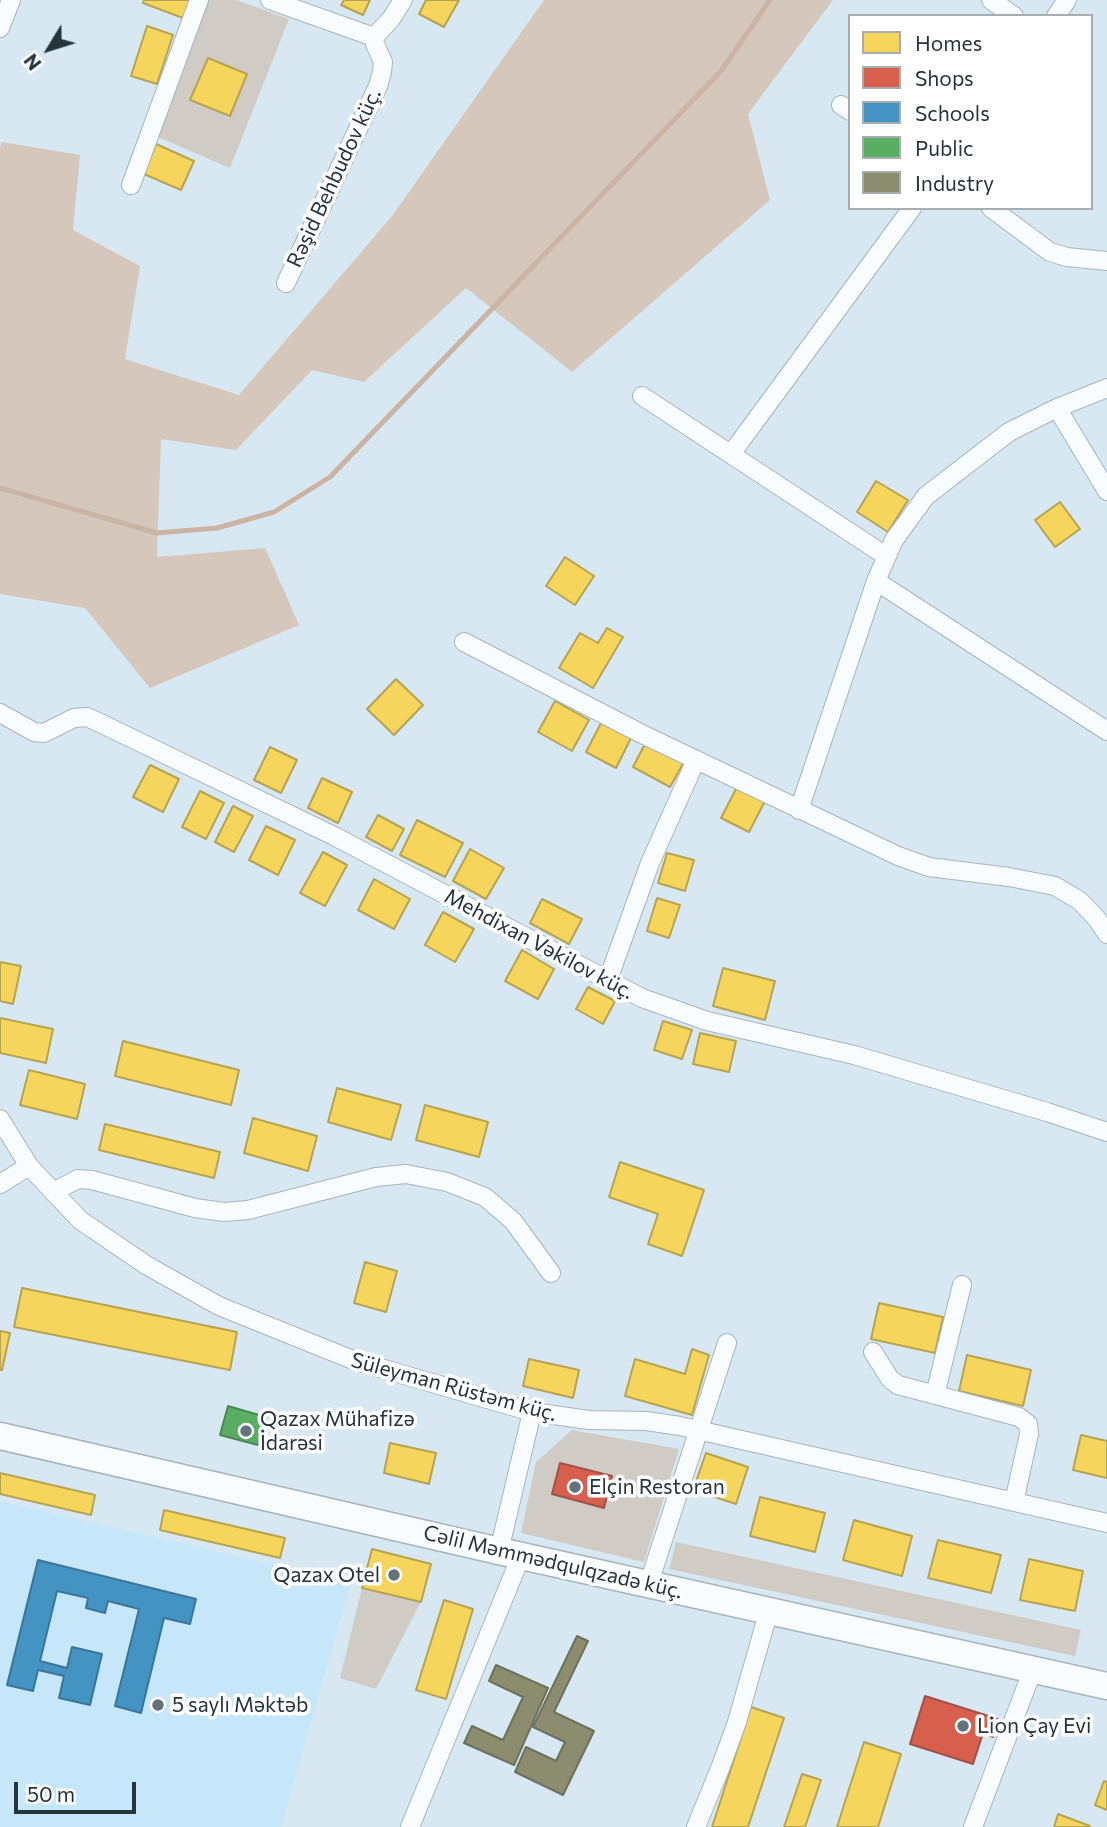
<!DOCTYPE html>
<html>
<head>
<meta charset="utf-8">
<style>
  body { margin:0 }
  #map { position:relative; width:1107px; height:1827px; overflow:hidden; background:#d8e8f2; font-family:Commissioner,sans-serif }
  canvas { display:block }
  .legend { position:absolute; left:848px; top:14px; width:245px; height:196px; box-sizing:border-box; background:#fff; border:2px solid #a8adb1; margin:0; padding:9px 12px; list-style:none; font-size:21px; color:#25333b }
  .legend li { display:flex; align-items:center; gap:14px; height:35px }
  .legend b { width:35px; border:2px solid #a8adb1 }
  .north { position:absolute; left:14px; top:14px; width:70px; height:70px; -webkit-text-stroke:5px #fff; paint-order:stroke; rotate:232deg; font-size:19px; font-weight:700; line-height:28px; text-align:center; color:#25333b }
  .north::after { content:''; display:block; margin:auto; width:24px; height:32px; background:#25333b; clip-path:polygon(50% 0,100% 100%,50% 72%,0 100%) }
  .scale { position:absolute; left:14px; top:1782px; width:122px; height:32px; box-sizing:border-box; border:4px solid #25333b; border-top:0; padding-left:9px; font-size:21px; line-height:24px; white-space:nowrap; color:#25333b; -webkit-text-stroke:5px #fff; paint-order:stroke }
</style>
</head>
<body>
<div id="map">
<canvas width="1107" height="1827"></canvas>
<ul class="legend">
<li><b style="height:19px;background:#f6d55c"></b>Homes</li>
<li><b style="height:19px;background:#d6604d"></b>Shops</li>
<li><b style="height:19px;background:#4393c3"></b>Schools</li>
<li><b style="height:19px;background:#5aae61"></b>Public</li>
<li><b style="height:19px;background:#8c8c6e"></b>Industry</li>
</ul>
<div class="north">N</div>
<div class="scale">50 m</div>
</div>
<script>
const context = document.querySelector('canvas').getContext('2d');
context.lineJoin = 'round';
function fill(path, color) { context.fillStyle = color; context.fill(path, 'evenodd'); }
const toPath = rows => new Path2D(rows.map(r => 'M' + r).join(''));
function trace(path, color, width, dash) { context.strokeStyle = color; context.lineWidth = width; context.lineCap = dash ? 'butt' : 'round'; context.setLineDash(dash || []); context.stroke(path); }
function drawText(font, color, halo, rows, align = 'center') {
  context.font = font + ' Commissioner,sans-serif'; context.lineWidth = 7; context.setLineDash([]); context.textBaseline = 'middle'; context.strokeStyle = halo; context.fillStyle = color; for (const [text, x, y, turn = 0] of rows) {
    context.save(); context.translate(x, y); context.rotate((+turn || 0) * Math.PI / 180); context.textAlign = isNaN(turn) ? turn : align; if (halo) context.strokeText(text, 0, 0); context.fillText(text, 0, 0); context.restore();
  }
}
fill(toPath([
  [0,1501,351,1583,281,1827,0,1827]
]), '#c6e6f9');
fill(toPath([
  [206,0,236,0,289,19,230,168,158,137],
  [572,1430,679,1449,644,1562,521,1533,536,1462],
  [676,1542,1081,1630,1075,1656,669,1569],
  [362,1588,421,1602,376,1689,340,1678]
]), '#d1cbc6');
fill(toPath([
  [544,0,833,0,748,114,770,200,572,372,466,288,364,382,312,370,236,450,161,439,157,557,265,548,299,625,150,688,85,608,0,594,0,147,2,142,80,155,73,230,140,266,125,359,239,395,392,216]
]), '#d6c7bd');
const homes = toPath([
  [144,0,190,0,183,18,143,3,144,0],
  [344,0,370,0,363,15,341,5,344,0],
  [426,0,459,0,444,27,419,14,426,0],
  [147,26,173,35,157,84,131,76,147,26],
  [208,58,247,74,230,116,190,100,208,58],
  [156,144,194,161,181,190,144,174,156,144],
  [876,481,908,500,888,532,857,512,876,481],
  [1060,502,1080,529,1055,547,1035,520,1060,502],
  [565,557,594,576,575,605,546,586,565,557],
  [607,628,623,637,593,688,559,668,580,633,598,643,607,628],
  [396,679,423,705,394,735,367,709,396,679],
  [555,701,589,720,572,751,538,732,555,701],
  [601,723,631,738,616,768,586,752,601,723],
  [646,742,684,762,670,787,633,767,646,742],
  [270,747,297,760,281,793,254,780,270,747],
  [150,765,179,779,163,812,133,797,150,765],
  [322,778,352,792,338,823,308,808,322,778],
  [737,787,765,801,749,832,721,818,737,787],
  [200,791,224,803,206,839,182,827,200,791],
  [233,806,253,816,234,852,215,842,233,806],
  [378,815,404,829,392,851,366,837,378,815],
  [417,820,463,843,445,877,400,855,417,820],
  [266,826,295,840,278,875,249,860,266,826],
  [470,849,504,868,486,899,453,881,470,849],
  [323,852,347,865,325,906,300,893,323,852],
  [667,853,694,860,685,891,658,883,667,853],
  [374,879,410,899,394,929,358,910,374,879],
  [657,898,680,905,669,938,647,931,657,898],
  [542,899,582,919,569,944,530,923,542,899],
  [443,912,474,929,455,962,425,945,443,912],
  [522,950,554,969,538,999,505,981,522,950],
  [0,962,21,966,13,1004,0,1001,0,962],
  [723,968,775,981,765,1020,713,1006,723,968],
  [588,987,615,1001,603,1024,576,1009,588,987],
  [0,1018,53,1029,46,1063,0,1053,0,1018],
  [663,1021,692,1030,682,1059,654,1050,663,1021],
  [700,1033,736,1041,729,1072,693,1064,700,1033],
  [123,1041,239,1070,231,1105,115,1076,123,1041],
  [29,1070,85,1084,77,1119,20,1105,29,1070],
  [337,1088,401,1105,391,1140,328,1122,337,1088],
  [425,1105,488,1122,479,1157,416,1140,425,1105],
  [253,1118,317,1136,308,1171,244,1153,253,1118],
  [105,1124,220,1152,214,1178,99,1150,105,1124],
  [620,1162,704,1190,682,1256,648,1244,658,1214,609,1197,620,1162],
  [365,1262,397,1271,386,1312,354,1303,365,1262],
  [22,1288,237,1332,230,1370,14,1327,22,1288],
  [879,1303,943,1317,935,1353,871,1339,879,1303],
  [0,1331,10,1333,2,1370,0,1370,0,1331],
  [692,1349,709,1355,692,1415,625,1396,635,1359,685,1374,692,1349],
  [967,1355,1031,1370,1023,1406,959,1391,967,1355],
  [529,1359,579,1370,573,1398,523,1386,529,1359],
  [1081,1435,1107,1441,1107,1478,1073,1470,1081,1435],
  [390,1443,436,1453,429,1484,384,1473,390,1443],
  [706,1453,748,1467,736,1504,693,1490,706,1453],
  [0,1473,95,1495,91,1515,0,1494,0,1473],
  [760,1497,825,1513,815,1552,750,1536,760,1497],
  [164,1510,285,1538,280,1558,160,1530,164,1510],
  [854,1520,912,1536,902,1576,843,1560,854,1520],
  [938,1540,1001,1555,991,1593,928,1578,938,1540],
  [372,1549,431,1564,421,1602,362,1588,372,1549],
  [1029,1559,1083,1571,1075,1611,1020,1600,1029,1559],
  [444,1600,473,1609,446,1699,416,1690,444,1600],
  [751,1707,784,1718,748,1827,712,1827,751,1707],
  [864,1742,901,1754,878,1827,837,1827,864,1742],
  [802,1774,821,1780,805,1827,784,1827,802,1774],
  [1104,1781,1107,1782,1107,1810,1095,1805,1104,1781],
  [1058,1814,1090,1826,1089,1827,1054,1827,1058,1814]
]);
fill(homes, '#f6d55c');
trace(homes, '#b7a452', 2);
const shops = toPath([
  [560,1463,612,1476,604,1508,552,1494,560,1463],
  [925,1696,998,1719,993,1737,983,1733,973,1764,910,1744,925,1696]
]);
fill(shops, '#d6604d');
trace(shops, '#a15248', 2);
const schools = toPath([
  [38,1560,196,1599,190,1624,164,1618,141,1713,115,1706,139,1609,108,1601,105,1613,86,1608,88,1598,57,1591,40,1661,67,1668,72,1647,102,1654,90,1705,59,1698,64,1676,38,1670,33,1691,7,1685,38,1560]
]);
fill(schools, '#4393c3');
trace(schools, '#3a769a', 2);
const public = toPath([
  [228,1406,266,1417,258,1445,220,1435,228,1406]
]);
fill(public, '#5aae61');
trace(public, '#4a8956', 2);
const industry = toPath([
  [577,1636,588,1641,554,1712,594,1731,563,1795,515,1772,526,1747,556,1761,565,1742,533,1727,577,1636],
  [496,1665,548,1688,514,1765,464,1743,472,1726,503,1740,523,1697,489,1681,496,1665]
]);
fill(industry, '#8c8c6e');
trace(industry, '#6d715f', 2);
trace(toPath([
  [0,488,157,533,217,528,274,512,330,477,721,71,770,0]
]), '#cbb4a4', 5);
const street = toPath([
  [270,0,374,37],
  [991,0,1014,16],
  [1056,16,1067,0],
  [0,28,11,0],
  [841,105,850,111],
  [131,185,199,0],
  [991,208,1050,252,1067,257,1107,261],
  [286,283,378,86,382,72,383,62,375,44,374,37,391,19,403,0],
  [642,396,886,556],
  [1057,408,1107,491],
  [731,454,912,208],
  [876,581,1107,731],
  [464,642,642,734,898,856,929,867,1009,877,1055,886,1080,901,1097,919,1107,934],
  [0,713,34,732,44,733,74,718,87,717,100,723,334,836,642,998,707,1021,854,1055,1047,1112,1107,1132],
  [799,810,876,581,894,540,926,496,1009,432,1057,408,1107,388],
  [608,980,650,863,696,760],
  [0,1119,29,1166,80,1220,146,1265,219,1306,353,1360,532,1412,589,1420,646,1421,680,1426,1107,1523],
  [0,1184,29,1166],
  [53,1192,78,1179,92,1180,195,1208,224,1212,248,1210,376,1177,406,1174,447,1182,485,1197,513,1221,551,1273],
  [873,1352,890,1379,898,1385,1019,1417,1028,1424,1029,1434,1014,1502],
  [935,1395,962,1285],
  [499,1551,532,1412],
  [649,1583,727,1343],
  [410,1827,521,1556],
  [696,1827,721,1766,737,1722,769,1610],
  [973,1827,1033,1669]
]);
const secondary = toPath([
  [0,1436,499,1551,1107,1686]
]);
trace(street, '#a6b4bc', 20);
trace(secondary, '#a6b4bc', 29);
trace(street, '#f9fcfd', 18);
trace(secondary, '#f9fcfd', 26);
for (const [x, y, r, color] of [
  [246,1431,7,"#64727b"],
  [575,1487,7,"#64727b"],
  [394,1575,7,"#64727b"],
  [158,1705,7,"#64727b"],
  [963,1726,7,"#64727b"]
]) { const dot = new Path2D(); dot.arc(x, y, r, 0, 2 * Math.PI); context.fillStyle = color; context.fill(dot); trace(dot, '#fff', 2.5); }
drawText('21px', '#25333b', '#fff', [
  ["Rəşid Behbudov küç.",334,178,-65],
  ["Mehdixan Vəkilov küç.",539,944,28],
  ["Süleyman Rüstəm küç.",454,1387,15],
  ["Cəlil Məmmədqulqzadə küç.",553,1562,13]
]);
drawText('21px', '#25333b', '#fff', [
  ["Qazax Mühafizə",260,1419],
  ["İdarəsi",260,1443],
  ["Elçin Restoran",589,1487],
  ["Qazax Otel",380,1575,"right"],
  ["5 saylı Məktəb",172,1705],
  ["Lion Çay Evi",977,1726]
], 'left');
</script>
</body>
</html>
